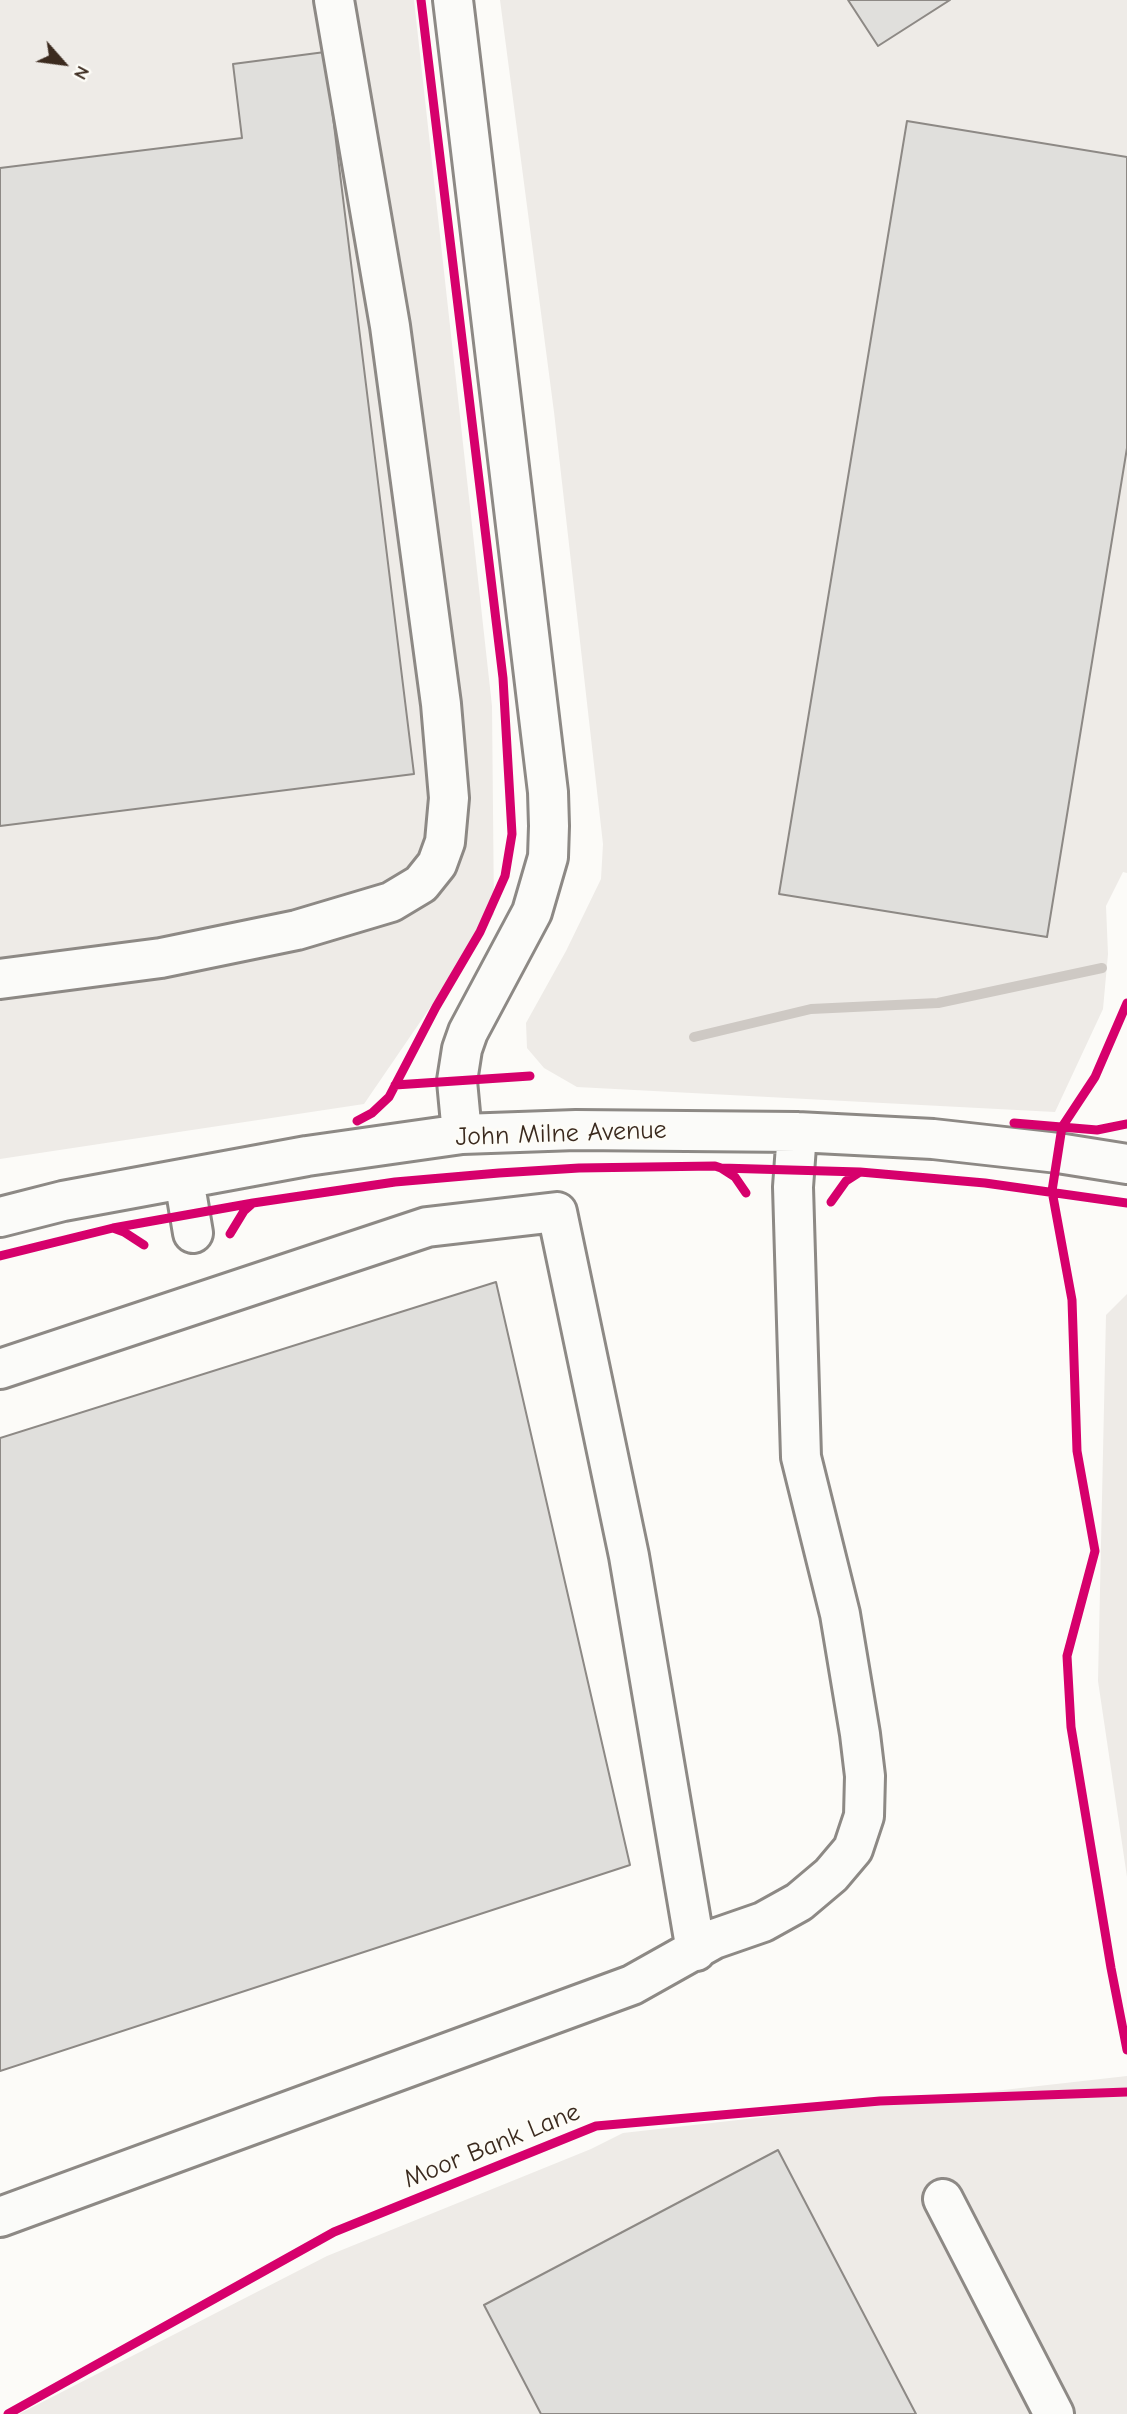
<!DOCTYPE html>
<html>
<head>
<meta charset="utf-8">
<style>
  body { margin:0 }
  #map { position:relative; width:1127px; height:2414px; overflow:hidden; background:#fcfbf8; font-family:"Comic Neue",sans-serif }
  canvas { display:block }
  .north { position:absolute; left:28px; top:28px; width:70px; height:70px; -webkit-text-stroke:5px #fdfcf7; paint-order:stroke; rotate:118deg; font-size:19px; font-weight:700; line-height:28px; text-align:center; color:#3b2a1e }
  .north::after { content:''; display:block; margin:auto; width:24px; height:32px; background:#3b2a1e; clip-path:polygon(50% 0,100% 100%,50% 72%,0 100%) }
</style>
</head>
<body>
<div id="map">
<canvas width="1127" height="2414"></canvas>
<div class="north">N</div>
</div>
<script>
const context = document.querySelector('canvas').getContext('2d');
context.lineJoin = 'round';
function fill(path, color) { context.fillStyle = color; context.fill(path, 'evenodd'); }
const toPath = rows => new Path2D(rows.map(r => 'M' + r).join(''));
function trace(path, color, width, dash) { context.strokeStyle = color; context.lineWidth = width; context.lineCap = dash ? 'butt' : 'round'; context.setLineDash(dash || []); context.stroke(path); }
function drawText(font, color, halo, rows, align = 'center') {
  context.font = font + ' "Comic Neue",sans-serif'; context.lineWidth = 6; context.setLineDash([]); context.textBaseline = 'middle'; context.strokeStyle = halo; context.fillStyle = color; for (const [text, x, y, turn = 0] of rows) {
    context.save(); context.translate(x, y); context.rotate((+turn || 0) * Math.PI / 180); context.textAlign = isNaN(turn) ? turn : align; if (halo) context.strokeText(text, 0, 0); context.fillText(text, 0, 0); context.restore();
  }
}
fill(toPath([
  [0,0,414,0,492,706,494,914,364,1104,0,1159],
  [500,0,1127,0,1127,873,1123,872,1106,906,1108,954,1103,1009,1055,1112,577,1087,544,1068,527,1048,526,1023,566,951,601,879,603,844,554,412],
  [1127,1294,1127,1877,1098,1681,1106,1315],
  [1127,2076,1127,2414,19,2414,327,2256,591,2149,623,2133]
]), '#eeebe7');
trace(toPath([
  [694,1037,811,1009,938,1003,1102,968]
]), '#cec9c4', 10);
const building = toPath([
  [848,0,950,0,878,46,848,0],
  [325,52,414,774,0,826,0,168,242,138,233,64,325,52],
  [907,121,1127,157,1127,448,1047,937,779,894,907,121],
  [496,1282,630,1865,0,2071,0,1438,496,1282],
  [778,2150,916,2414,541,2414,484,2305,778,2150]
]);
fill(building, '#e0dfdc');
trace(building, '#8d8985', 2);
const minor = toPath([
  [453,0,548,792,549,826,548,857,532,912,468,1032,462,1049,457,1081,462,1134],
  [0,979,161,958,297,930,391,902,421,884,437,864,445,842,449,798,441,704,390,326,334,0],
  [184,1179,193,1233],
  [0,1217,63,1201,307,1156,462,1134,576,1130,797,1132,933,1139,1058,1153,1127,1164],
  [0,1369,427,1227,557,1212,629,1556,696,1951],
  [943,2199,1054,2414],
  [0,2217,632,1985,714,1939,763,1922,799,1902,831,1875,853,1849,864,1816,865,1776,860,1734,840,1614,801,1457,793,1187,797,1132]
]);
trace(minor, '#8d8985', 44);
trace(minor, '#fbfbf9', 38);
trace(toPath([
  [1127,1003,1095,1077,1062,1127,1052,1191,1072,1300,1077,1451,1095,1551,1067,1656,1071,1727,1111,1968,1127,2050],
  [395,1085,530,1076],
  [357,1121,372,1113,389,1097,436,1007,480,932,505,876,512,834,503,678,421,0],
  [1014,1123,1097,1130,1127,1124],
  [721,1168,860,1172],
  [831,1202,846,1181,860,1172,985,1183,1127,1203],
  [113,1228,253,1203],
  [230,1234,244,1211,253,1203,395,1182,499,1173,579,1168,715,1166,721,1168,735,1177,746,1193],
  [0,1256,113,1228,124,1232,144,1245],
  [8,2414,334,2232,596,2126,880,2101,1127,2092]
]), '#d6006c', 9);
drawText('26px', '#3b2a1e', '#fdfcf7', [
  ["John Milne Avenue",561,1134,-2],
  ["Moor Bank Lane",492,2146,-22]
]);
</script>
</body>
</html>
